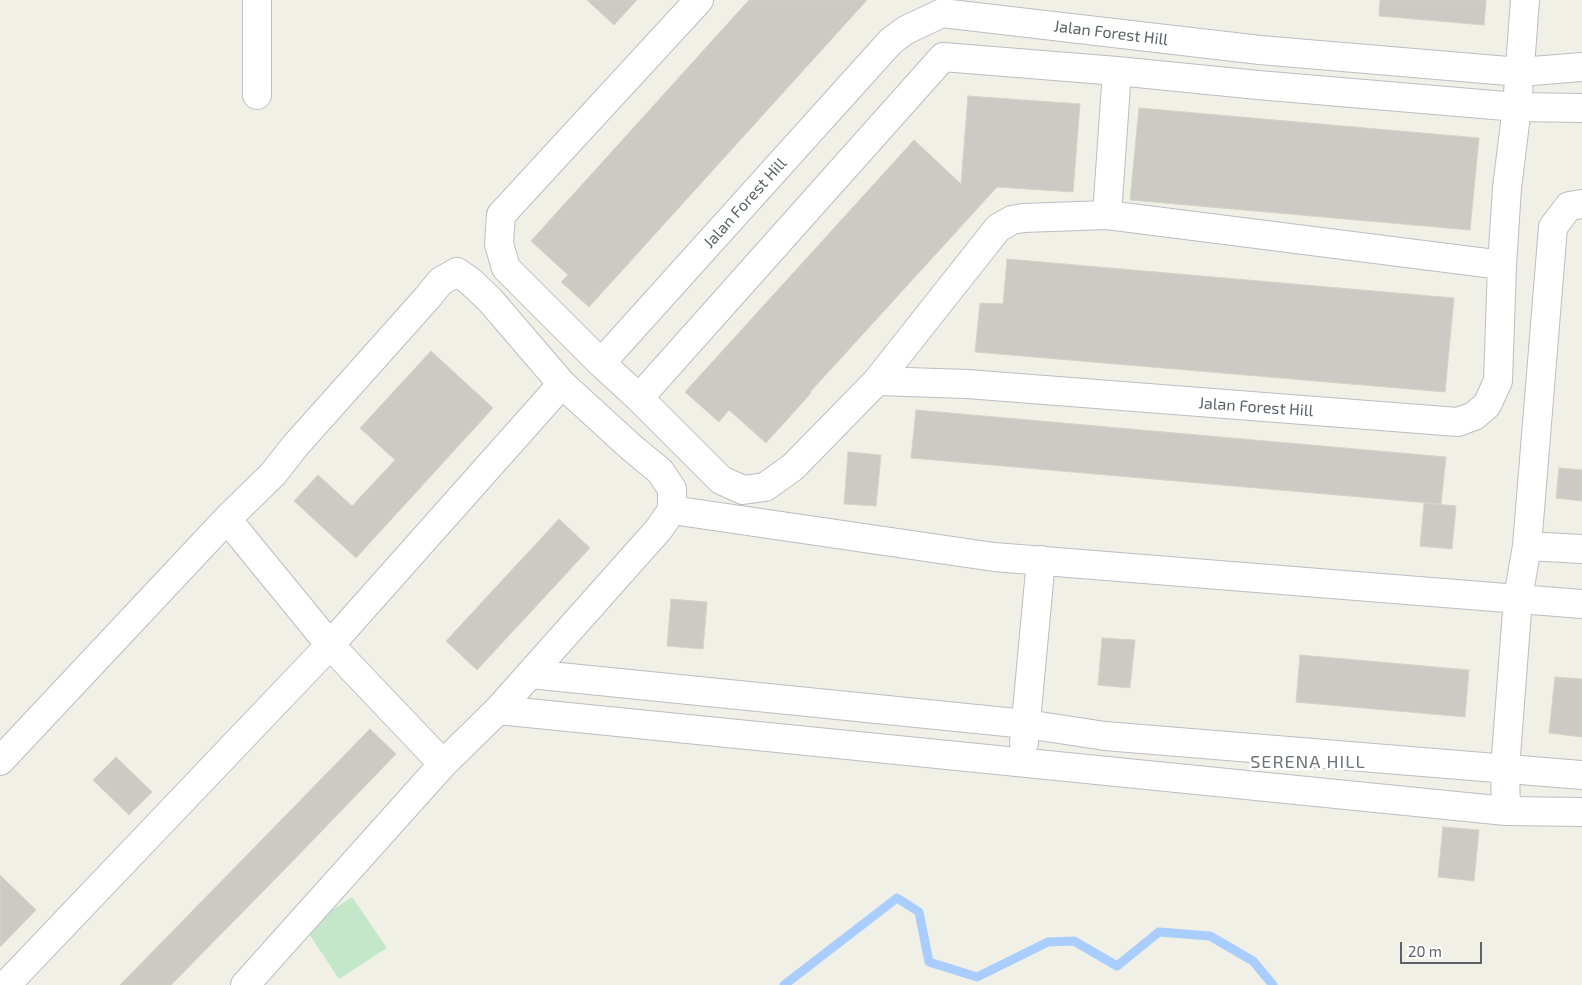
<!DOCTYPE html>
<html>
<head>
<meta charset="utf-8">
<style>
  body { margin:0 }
  #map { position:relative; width:1582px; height:985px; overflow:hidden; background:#f0f0e7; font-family:"Exo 2",sans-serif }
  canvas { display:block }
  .scale { position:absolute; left:1400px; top:942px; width:82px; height:22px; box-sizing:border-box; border:2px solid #5e6167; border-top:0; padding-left:6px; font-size:15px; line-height:18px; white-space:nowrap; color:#5e6167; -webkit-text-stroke:4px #fff; paint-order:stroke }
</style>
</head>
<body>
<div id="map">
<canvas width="1582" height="985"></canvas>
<div class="scale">20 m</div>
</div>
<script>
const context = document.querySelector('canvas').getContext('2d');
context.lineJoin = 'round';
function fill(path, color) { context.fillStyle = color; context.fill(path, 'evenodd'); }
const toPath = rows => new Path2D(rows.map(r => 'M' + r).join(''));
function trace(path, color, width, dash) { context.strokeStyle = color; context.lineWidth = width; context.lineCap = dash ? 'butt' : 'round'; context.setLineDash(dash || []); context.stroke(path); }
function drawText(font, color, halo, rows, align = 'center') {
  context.font = font + ' "Exo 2",sans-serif'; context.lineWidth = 5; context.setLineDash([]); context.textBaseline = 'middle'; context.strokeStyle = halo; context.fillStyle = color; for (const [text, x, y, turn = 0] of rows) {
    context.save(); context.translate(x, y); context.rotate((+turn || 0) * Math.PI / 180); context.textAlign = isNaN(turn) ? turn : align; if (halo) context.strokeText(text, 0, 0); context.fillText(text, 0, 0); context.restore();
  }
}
fill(toPath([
  [352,897,387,948,339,979,305,928]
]), '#c4e7c9');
trace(toPath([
  [784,985,897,898,919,912,929,962,977,977,1048,942,1074,941,1117,966,1159,932,1210,936,1253,961,1273,985]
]), '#a9cdfe', 9);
const building = toPath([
  [587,0,637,0,614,25,587,0],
  [749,0,867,0,589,307,561,282,568,275,531,241,749,0],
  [1380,0,1486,0,1484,25,1379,16,1380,0],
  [968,96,1080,104,1073,192,997,187,832,368,810,392,811,393,766,443,729,410,719,422,685,392,914,140,961,184,968,96],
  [1139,108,1479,138,1470,230,1130,200,1139,108],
  [1007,259,1454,298,1445,392,975,352,980,303,1003,304,1007,259],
  [431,351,493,408,356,558,294,501,318,475,352,506,395,460,360,428,431,351],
  [916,410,1446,457,1441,504,911,458,916,410],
  [848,452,881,455,876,506,844,504,848,452],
  [1559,468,1582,470,1582,501,1556,498,1559,468],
  [1424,503,1456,506,1452,549,1420,546,1424,503],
  [559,519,590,548,477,670,446,641,559,519],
  [671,599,707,602,703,649,667,646,671,599],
  [1102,638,1135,640,1130,688,1098,685,1102,638],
  [1300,655,1469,670,1465,717,1296,702,1300,655],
  [1555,677,1582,679,1582,737,1549,733,1555,677],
  [370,729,396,754,287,867,171,985,120,985,370,729],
  [116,757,152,792,129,815,93,780,116,757],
  [1443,827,1479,830,1474,881,1438,877,1443,827],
  [0,875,36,910,0,947,0,875]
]);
fill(building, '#cccac4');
trace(building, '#d5d3c5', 1);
const street = toPath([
  [699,0,501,215,499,244,506,268,601,363,639,398,721,480,743,490,765,487,793,467,877,381,998,228,1012,220,1023,218,1107,215,1502,265,1498,381,1487,405,1474,416,1458,422,967,384,877,381],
  [257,95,257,0],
  [1107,215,1117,71],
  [1502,265,1507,188,1517,107,1525,0],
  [601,363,891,41,906,30,942,13,1260,50,1520,72,1582,67],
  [639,398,943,57,1117,71,1258,85,1517,107,1582,108],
  [672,510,994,557,1582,604],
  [227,519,330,645,443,764],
  [1527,546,1582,549],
  [530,674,1026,724,1105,736,1582,775],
  [498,710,1506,811,1582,812],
  [1024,743,1041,560],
  [0,761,227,519,273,474,295,446,427,298,441,281,457,272,470,281,490,300,562,384,632,448,660,471,672,489,672,510,659,529,498,710,443,764,245,985],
  [1506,811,1505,769,1518,598,1527,546,1553,227,1569,206,1582,204],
  [6,985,330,645,562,384]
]);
trace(street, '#bbbdc2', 30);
trace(street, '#fff', 28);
drawText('16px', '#5e6167', '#fff', [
  ["Jalan Forest Hill",1111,33,7],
  ["Jalan Forest Hill",745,203,-48],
  ["Jalan Forest Hill",1256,407,4]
]);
context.letterSpacing = '1px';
drawText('18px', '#6f7379', '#fff', [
  ["SERENA HILL",1308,762]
]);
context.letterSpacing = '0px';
</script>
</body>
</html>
